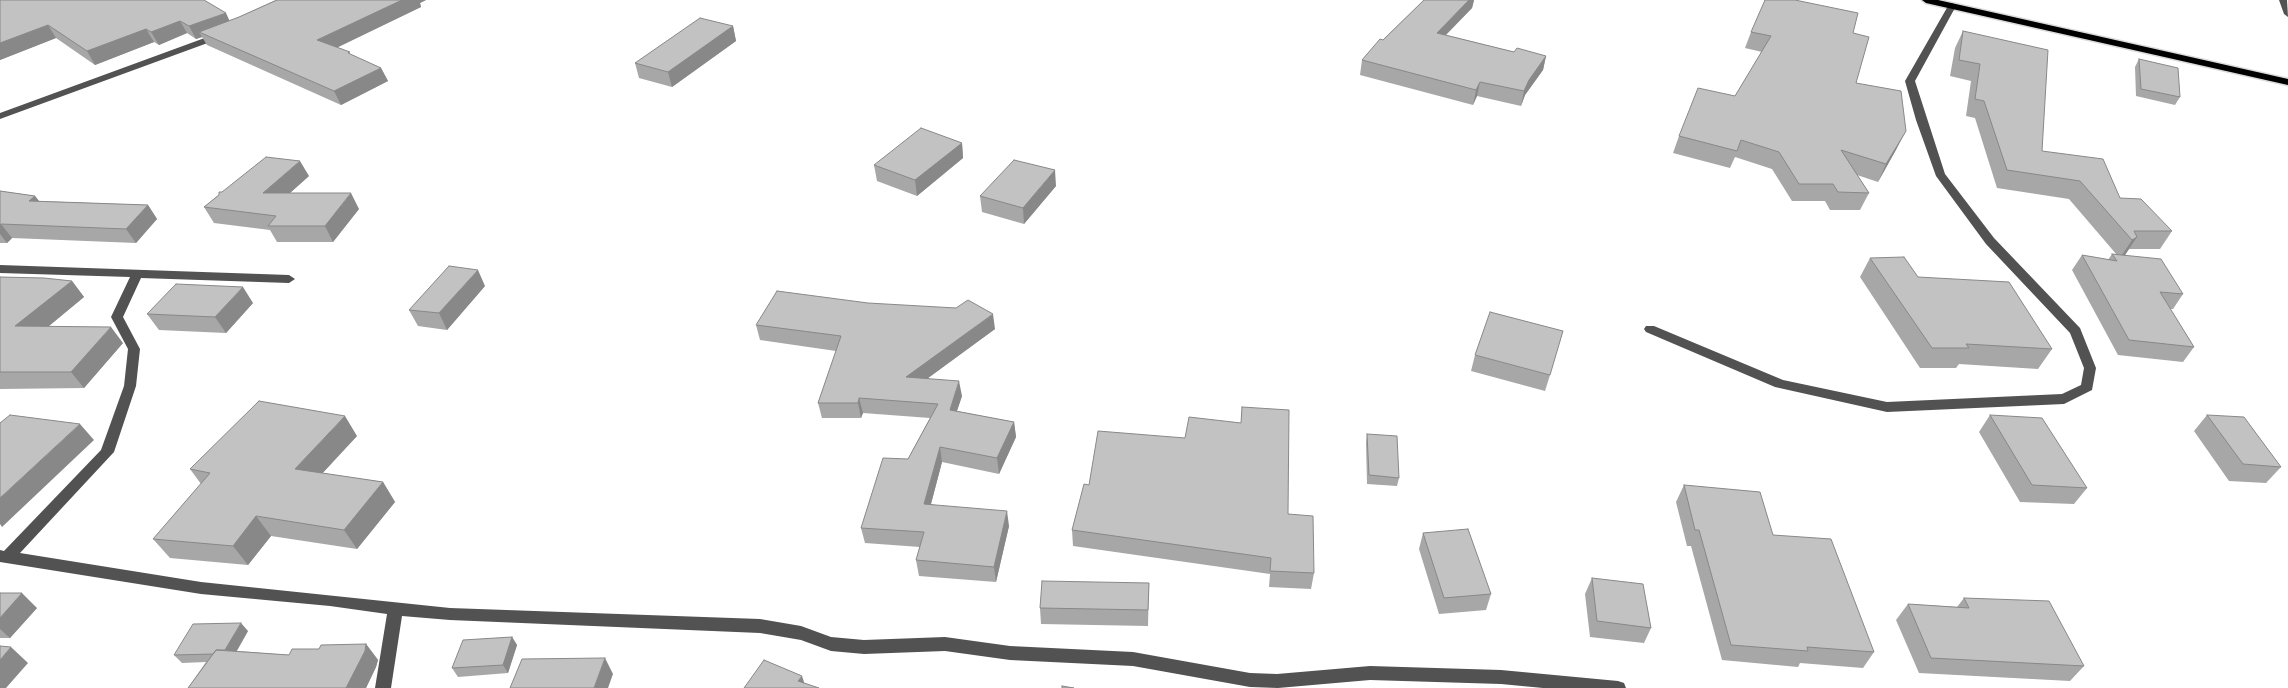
<!DOCTYPE html>
<html>
<head>
<meta charset="utf-8">
<style>
  body { margin:0 }
  canvas { display:block; background:#fff }
</style>
</head>
<body>
<canvas width="2288" height="688"></canvas>
<script>
const context = document.querySelector('canvas').getContext('2d');
context.lineJoin = 'round';
const toPath = rows => new Path2D(rows.map(r => 'M' + r).join(''));
function trace(path, color, width, dash) { context.strokeStyle = color; context.lineWidth = width; context.lineCap = dash ? 'butt' : 'round'; context.setLineDash(dash || []); context.stroke(path); }
function fill(path, color) { context.fillStyle = color; context.fill(path, 'evenodd'); }
const major = toPath([
  [1922,0,1938,0,2288,79,2288,85,1926,3,1922,0]
]);
trace(major, '#dbdbdb', 3);
fill(toPath([
  [2279,0,2287,0,2288,17,2284,14,2279,0],
  [1952,3,1956,6,1915,81,1945,174,1994,238,2080,328,2096,368,2092,390,2064,404,1887,412,1775,387,1646,332,1644,329,1646,326,1654,326,1783,380,1887,402,2062,394,2081,385,2084,368,2070,333,1986,244,1936,176,1916,120,1905,81,1948,6,1952,3],
  [221,32,226,35,224,37,0,119,0,113,221,32],
  [0,265,289,275,295,279,289,283,141,278,123,317,140,349,136,386,114,452,20,553,201,582,450,608,760,619,801,626,831,637,864,640,945,637,1010,646,1133,652,1250,673,1277,674,1370,666,1501,670,1618,681,1624,683,1626,688,1543,688,1501,684,1370,680,1278,688,1250,687,1133,666,1010,660,945,651,864,654,831,651,801,640,760,633,450,620,402,616,391,688,375,688,387,614,330,606,201,594,0,562,0,550,4,551,101,450,124,386,128,349,111,317,130,277,0,273,0,265]
]), '#525252');
fill(major, '#000');
fill(toPath([
  [0,0,230,21,239,17,276,0,426,0,420,3,421,7,337,47,351,55,381,68,388,81,341,105,207,45,202,37,196,39,187,33,159,45,154,42,95,65,56,38,0,60],
  [1424,0,1474,0,1472,8,1446,35,1514,52,1546,56,1543,70,1525,95,1521,106,1477,96,1473,105,1360,75,1362,60],
  [733,26,736,41,672,87,639,78,635,63],
  [1963,31,2042,151,2172,231,2160,249,2129,249,2125,255,2183,294,2173,309,2170,309,2194,347,2183,362,2118,355,2072,270,2082,255,2108,260,2112,254,2117,255,2069,199,1997,188,1975,118,1966,116,1971,81,1950,76,1955,48],
  [1751,32,1853,33,1856,83,1897,148,1878,182,1857,175,1869,193,1860,210,1830,210,1825,201,1792,201,1772,169,1735,157,1730,168,1673,153,1679,136,1735,96,1762,52,1745,48],
  [2139,59,2180,97,2175,105,2136,96,2135,67],
  [962,143,963,158,917,196,877,181,874,165],
  [309,176,290,193,359,209,333,242,277,242,270,230,214,223,204,207,222,192],
  [1056,186,1024,224,982,212,980,196],
  [0,191,35,196,39,201,148,205,157,219,136,243,12,238,7,243,0,243],
  [1870,258,1918,277,2052,349,2038,369,1959,364,1956,368,1920,368,1860,277],
  [0,277,72,281,84,297,48,327,123,343,84,388,0,389],
  [485,286,447,330,418,326,409,310],
  [253,303,226,333,159,330,147,314],
  [756,325,995,329,928,378,962,396,957,411,1014,422,1016,437,999,474,942,462,931,504,1009,526,996,582,919,576,916,560,920,547,865,543,861,528,908,459,930,418,863,413,861,418,822,418,818,403,836,351,760,340],
  [1475,355,1550,375,1545,391,1471,371],
  [1242,407,1314,573,1311,589,1269,587,1270,574,1073,546,1072,530,1185,438,1241,423],
  [1990,415,2087,488,2074,504,2020,502,1979,432],
  [2207,415,2281,467,2266,483,2229,481,2194,431],
  [1367,434,1399,478,1397,486,1367,484,1366,442],
  [357,436,322,473,383,482,395,502,357,549,271,536,248,565,170,558,153,539,201,484,190,469],
  [1684,485,1773,535,1874,652,1863,668,1800,663,1798,667,1722,660,1691,546,1687,546,1676,502],
  [1423,533,1491,594,1486,610,1439,614,1419,549],
  [1592,578,1651,628,1644,643,1590,637,1585,594],
  [1149,583,1148,626,1041,624,1040,608],
  [0,593,37,608,10,638,0,638],
  [1964,598,2084,666,2070,681,1919,673,1896,620,1908,604,1957,607],
  [248,631,237,651,289,655,319,649,366,644,378,660,376,667,366,688,188,688,206,662,182,663,174,655],
  [512,637,517,645,508,673,458,677,452,668]
]), '#a7a7a7');
fill(toPath([
  [402,0,426,0,420,3,421,7,324,54,317,40],
  [1469,0,1474,0,1472,8,1435,46,1437,33],
  [226,13,232,26,199,32,202,37,196,39,189,26],
  [180,21,187,33,159,45,151,32],
  [48,25,56,38,0,60,0,43],
  [733,26,736,41,672,87,668,72],
  [146,29,154,42,95,65,87,51],
  [1546,56,1543,70,1525,95,1521,106,1524,91,1529,80],
  [381,68,388,81,341,105,334,91],
  [1480,82,1477,96,1473,105,1476,90],
  [1906,131,1897,148,1878,182,1886,164],
  [962,143,963,158,917,196,915,180],
  [300,161,309,176,272,209,263,193],
  [1055,170,1056,186,1024,224,1023,208],
  [351,193,359,209,333,242,325,226],
  [35,196,46,210,29,201],
  [148,205,157,219,136,243,126,229],
  [1,224,12,238,7,243,0,234,0,225],
  [2137,237,2125,255,2120,258,2132,240],
  [478,270,485,286,447,330,439,313],
  [72,281,84,297,28,343,15,326],
  [243,287,253,303,226,333,215,317],
  [993,314,995,329,909,392,906,377],
  [111,327,123,343,84,388,71,372],
  [959,381,962,396,952,425,950,410],
  [859,398,863,413,861,418,858,403],
  [345,416,357,436,308,489,295,469],
  [1014,422,1016,437,999,474,997,458],
  [80,424,94,440,2,527,0,524,0,498],
  [940,447,942,462,927,519,924,504],
  [383,482,395,502,357,549,344,530],
  [1007,511,1009,526,996,582,994,567],
  [256,516,271,536,248,565,233,546],
  [22,593,37,608,10,638,0,629,0,618],
  [241,623,248,631,230,662,223,653],
  [512,637,517,645,508,673,503,665],
  [366,644,378,660,376,667,366,688,346,688],
  [11,647,28,663,6,688,0,688,0,660],
  [605,658,613,674,608,688,594,688],
  [802,676,806,688,798,681]
]), '#888');
const building = toPath([
  [0,0,204,0,226,13,189,26,180,21,151,32,146,29,87,51,48,25,0,43,0,0],
  [277,0,402,0,317,40,350,52,348,53,381,68,334,91,199,32,239,17,277,0],
  [1424,0,1469,0,1437,33,1514,52,1517,48,1546,56,1529,80,1524,91,1480,82,1476,90,1362,60,1380,39,1383,40,1424,0],
  [1765,0,1795,0,1858,13,1853,33,1869,37,1856,83,1901,91,1906,131,1886,164,1841,150,1869,193,1838,192,1833,184,1799,184,1779,152,1741,140,1737,151,1679,136,1698,88,1735,96,1771,36,1751,32,1765,0],
  [700,18,733,26,668,72,635,63,700,18],
  [1963,31,2048,50,2042,151,2103,159,2120,198,2141,199,2172,231,2134,231,2137,237,2132,240,2080,181,2007,170,1984,101,1975,99,1980,64,1959,60,1963,31],
  [2139,59,2178,68,2180,97,2141,89,2139,59],
  [921,128,962,143,915,180,874,165,921,128],
  [266,157,300,161,263,193,351,193,325,226,268,226,276,216,204,207,219,195,219,192,222,192,266,157],
  [1014,160,1055,170,1023,208,980,196,1014,160],
  [0,191,35,196,29,201,148,205,126,229,1,224,0,225,0,191],
  [2112,254,2161,259,2183,294,2160,292,2194,347,2129,340,2082,255,2117,261,2112,254],
  [1904,257,1918,277,2009,282,2052,349,1966,344,1969,348,1932,348,1870,258,1904,257],
  [449,266,478,270,439,313,409,310,449,266],
  [0,277,44,278,72,281,15,326,111,327,71,372,0,372,0,277],
  [176,284,243,287,215,317,147,314,176,284],
  [777,291,868,303,956,308,968,300,993,314,906,377,959,381,950,410,1014,422,997,458,940,447,924,504,1007,511,994,567,916,560,924,532,861,528,883,458,908,459,938,404,859,398,858,403,818,403,841,336,756,325,777,291],
  [1490,312,1563,331,1550,375,1475,355,1490,312],
  [259,401,345,416,295,469,383,482,344,530,256,516,233,546,153,539,210,473,190,469,259,401],
  [1242,407,1289,410,1288,514,1313,516,1314,573,1270,571,1271,558,1072,530,1084,484,1089,485,1098,431,1185,438,1189,417,1241,423,1242,407],
  [10,415,80,424,0,498,0,423,10,415],
  [1990,415,2042,418,2087,488,2032,485,1990,415],
  [2207,415,2244,417,2281,467,2243,464,2207,415],
  [1367,434,1397,436,1399,478,1369,475,1367,434],
  [1684,485,1760,492,1773,535,1831,539,1874,652,1807,647,1808,651,1731,645,1699,530,1695,530,1684,485],
  [1468,529,1491,594,1444,598,1423,533,1468,529],
  [1592,578,1643,584,1651,628,1597,621,1592,578],
  [1042,581,1149,583,1148,610,1040,608,1042,581],
  [0,593,22,593,0,618,0,593],
  [1964,598,2049,601,2084,666,1931,658,1908,604,1969,608,1964,598],
  [241,623,225,650,216,650,213,654,174,655,193,624,241,623],
  [512,637,503,665,452,668,463,640,512,637],
  [366,644,365,651,346,688,188,688,216,650,289,655,292,649,319,649,321,645,366,644],
  [0,646,11,647,0,660,0,646],
  [605,658,594,688,510,688,522,659,605,658],
  [764,660,802,676,798,681,819,688,744,688,764,660],
  [1062,686,1074,688,1062,688,1062,686]
]);
fill(building, '#c2c2c2');
trace(building, '#888', 1);
</script>
</body>
</html>
